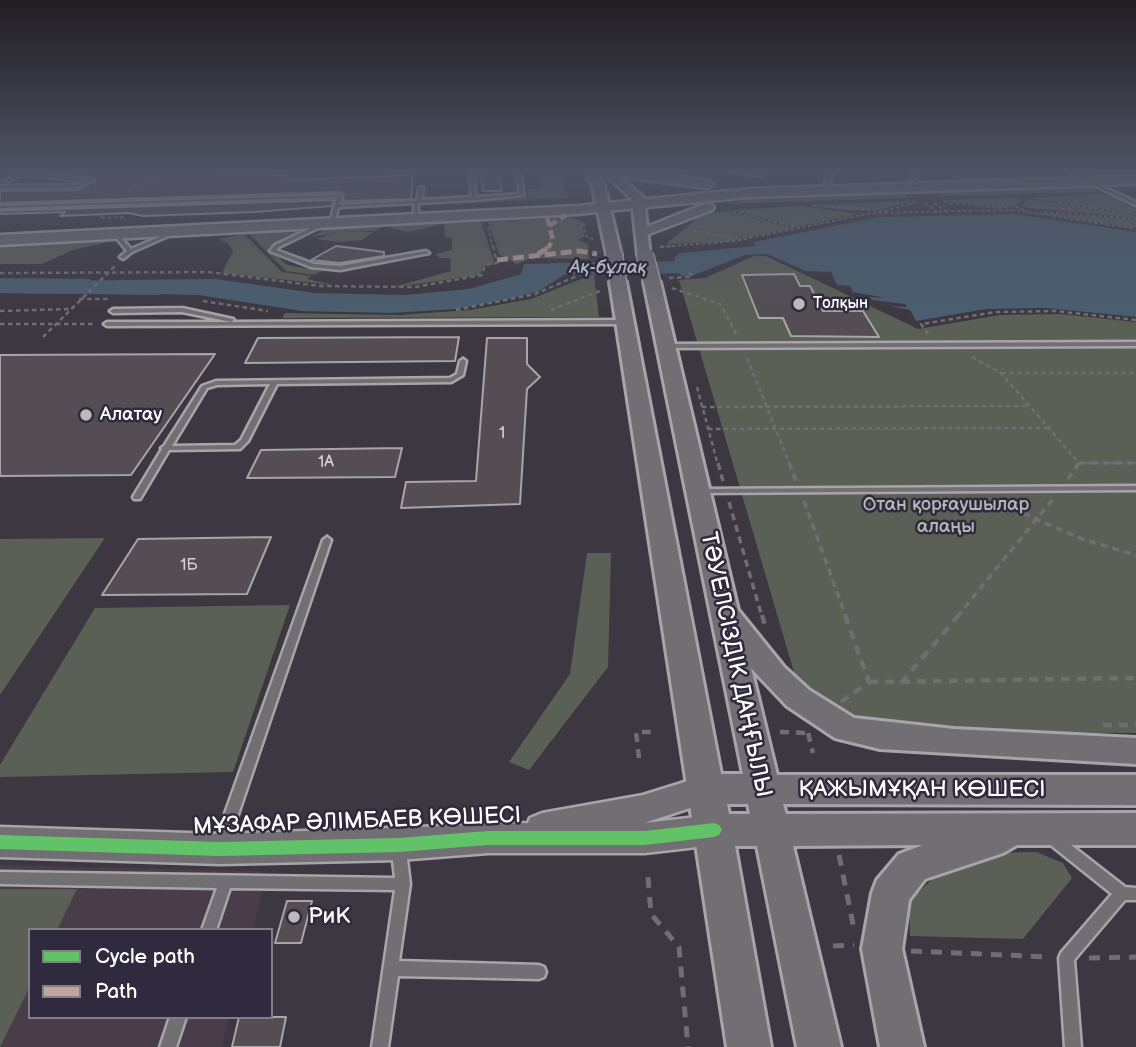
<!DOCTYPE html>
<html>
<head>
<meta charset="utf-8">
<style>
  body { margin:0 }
  #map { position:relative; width:1136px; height:1047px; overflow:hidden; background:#3c3740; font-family:"Balsamiq Sans",sans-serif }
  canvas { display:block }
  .legend { position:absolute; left:28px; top:928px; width:245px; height:91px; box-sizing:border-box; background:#2f2a3d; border:2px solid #827f8b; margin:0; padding:9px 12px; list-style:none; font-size:21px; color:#fff }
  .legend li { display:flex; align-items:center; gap:14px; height:35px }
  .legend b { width:35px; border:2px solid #827f8b }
</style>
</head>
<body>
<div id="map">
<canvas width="1136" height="1047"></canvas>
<ul class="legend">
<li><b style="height:9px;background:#61c268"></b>Cycle path</li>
<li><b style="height:9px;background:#c0a59a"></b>Path</li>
</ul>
</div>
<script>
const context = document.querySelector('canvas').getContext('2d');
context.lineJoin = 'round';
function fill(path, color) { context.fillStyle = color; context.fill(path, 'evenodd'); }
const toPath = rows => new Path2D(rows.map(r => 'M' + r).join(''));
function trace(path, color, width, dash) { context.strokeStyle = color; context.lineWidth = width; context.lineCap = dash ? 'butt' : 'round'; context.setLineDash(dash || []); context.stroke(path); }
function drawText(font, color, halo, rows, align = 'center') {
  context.font = font + ' "Balsamiq Sans",sans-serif'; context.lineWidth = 5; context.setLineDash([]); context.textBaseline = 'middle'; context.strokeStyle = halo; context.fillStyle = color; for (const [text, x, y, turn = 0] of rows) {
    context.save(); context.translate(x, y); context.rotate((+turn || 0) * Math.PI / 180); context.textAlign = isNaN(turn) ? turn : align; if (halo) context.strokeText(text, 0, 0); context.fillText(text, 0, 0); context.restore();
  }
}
fill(toPath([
  [0,865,261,871,263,891,253,930,30,930,30,1017,229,1017,222,1047,0,1047]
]), '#493d4a');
fill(toPath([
  [548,175,561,175,568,198,442,204,525,198,528,196,527,189,542,189,538,178],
  [1096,185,1100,187,1093,192,936,196,959,190],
  [883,191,903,191,908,198,725,204,755,198,872,192,902,195],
  [1098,194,1120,197,1136,205,1136,215,1036,198],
  [1023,198,1015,206,999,207,938,200],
  [1029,199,1136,216,1136,218,1021,207],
  [913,201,883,209,854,211,810,205],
  [801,206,858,214,797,227,733,210],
  [705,212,730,212,793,228,726,242,666,244],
  [1028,212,1136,220,1136,228],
  [569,217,583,222,584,237,577,240,588,244,589,259,531,258,517,264,499,254,488,222],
  [481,222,495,264,483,266,480,275,390,288,451,271,450,258,439,258,436,254,452,250,452,237,445,237,444,224,407,232,391,228,392,225],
  [384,226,375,231,341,232,373,232,362,240,338,242,316,239,335,233,311,237,326,229],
  [319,229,306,235,296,235,270,250,287,265,322,271,314,275,286,271,248,233],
  [244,234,282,272,311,276,307,279,333,285,222,273,233,251,229,244,219,239],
  [108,242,73,250,42,264,0,264,0,246],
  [754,256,766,256,918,329,1000,315,1060,314,1136,322,1136,733,927,732,878,726,827,704,796,679,679,280,705,278],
  [594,274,599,317,282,318,285,313,399,315,470,310,531,299],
  [105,538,0,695,0,539],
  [587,553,611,553,608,667,529,770,509,762,570,674],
  [290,605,233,772,0,777,0,765,95,608],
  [1036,852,1063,863,1072,878,1023,939,910,936,909,901,948,864,989,853],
  [0,889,77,889,57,930,30,930,30,986,0,1047]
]), '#5b6056');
fill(toPath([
  [1014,214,1136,232,1136,317,1046,308,986,309,916,321,910,310,889,306,907,307,905,304,872,300,870,297,886,298,853,292,850,286,837,285,831,272,805,271,768,254,745,255,694,275,681,276,674,258,680,253,756,246,754,242,879,217],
  [595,263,598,271,570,271,539,291,508,299,456,309,390,313,302,311,199,295,105,293,117,280,215,279,315,293,405,295,469,289,521,274,524,264],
  [0,278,91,279,73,294,0,293]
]), '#495e6f');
fill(toPath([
  [721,252,728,254,731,258,728,262,692,273,551,275,540,269,551,263,691,261,721,252],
  [0,279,159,281,170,288,159,295,0,293,0,279]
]), '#495e6f');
const building = toPath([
  [43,171,204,171,289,176,287,180,413,175,411,199,343,201,344,195,340,192,0,203,0,191,78,190,96,181,93,177,40,172,43,171],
  [480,171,498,171,502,191,483,191,480,171],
  [333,200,332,206,254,212,143,216,129,213,60,216,65,212,0,214,0,211,333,200],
  [336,246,384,252,384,256,340,263,311,260,336,246],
  [794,274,800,286,810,286,823,311,863,311,879,337,791,336,783,318,759,318,742,275,794,274],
  [459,337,455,361,245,363,258,338,459,337],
  [487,338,527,338,527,364,540,377,527,389,520,504,401,508,406,482,476,481,487,338],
  [215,354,131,475,0,476,0,355,215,354],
  [402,448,395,477,247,478,261,450,402,448],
  [271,537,247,594,102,595,138,539,271,537],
  [287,901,312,901,301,943,275,943,287,901],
  [239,1017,286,1017,280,1047,232,1047,239,1017]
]);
fill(building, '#544d53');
trace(building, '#a7a5a9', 2);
const service = toPath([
  [28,171,30,172,28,173,93,180,78,187,0,188,0,186,77,185,86,181,23,175,0,184,0,182,28,171],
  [469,171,473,171,476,197,520,194,516,171,520,171,524,195,474,200,418,203,418,213,416,214,414,213,414,203,339,207,335,218,333,219,331,218,337,197,0,208,0,206,340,195,342,196,339,205,415,201,418,198,419,188,421,187,423,188,422,198,420,200,472,197,469,171],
  [724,171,734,171,764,175,762,176,724,171],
  [831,171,835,171,829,183,834,187,832,188,825,183,831,171],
  [914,171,918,171,915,179,920,183,920,185,918,185,911,179,914,171],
  [1088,180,1136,202,1136,205,1087,182,1088,180],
  [322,223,324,224,324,225,279,247,276,250,314,264,340,266,426,251,429,253,340,270,311,267,270,251,275,245,322,223],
  [173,231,177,232,132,252,123,259,120,257,127,251,114,235,118,234,131,249,173,231],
  [182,308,233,319,234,320,231,322,625,320,628,322,625,324,107,326,104,324,107,322,231,322,182,312,113,313,110,311,113,309,182,308],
  [1136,342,1136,346,666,348,663,346,666,344,1136,342],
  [463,359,466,361,463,375,451,382,277,384,248,441,240,449,169,450,140,499,134,499,133,497,162,449,161,448,164,446,202,386,216,381,450,378,457,374,460,361,463,359],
  [270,384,241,440,235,445,172,446,207,388,217,385,270,384],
  [1136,486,1136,490,700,493,696,491,700,489,1136,486],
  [327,537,331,540,228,844,226,848,221,850,216,848,214,844,323,540,327,537],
  [1052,832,1057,834,1125,887,1136,888,1136,900,1125,900,1074,960,1081,1047,1065,1047,1059,958,1061,953,1112,894,1047,842,1046,838,1047,834,1052,832],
  [399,845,404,847,406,851,410,884,399,961,539,965,544,967,546,972,544,977,539,979,398,976,388,1047,372,1047,395,890,230,888,216,930,202,930,217,888,0,884,0,872,395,878,392,851,394,847,399,845],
  [170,1017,186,1017,176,1047,160,1047,170,1017]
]);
const minor = toPath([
  [222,171,254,171,250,173,222,171],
  [1068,171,1077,171,1092,181,1085,183,1068,171]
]);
const tertiary = toPath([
  [707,775,718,779,723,789,718,799,644,823,714,815,726,820,731,830,726,840,714,845,645,853,488,853,399,860,220,864,0,857,0,827,220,834,528,823,530,818,542,813,643,795,707,775]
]);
const secondary = toPath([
  [583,171,594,171,604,184,621,255,619,258,609,258,607,255,592,184,583,171],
  [602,171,613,171,644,198,650,258,640,258,638,255,632,199,602,171],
  [618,277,626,282,721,774,743,774,644,282,652,277,660,282,738,610,784,667,809,690,854,718,954,729,1136,738,1136,764,880,749,835,738,787,706,751,668,777,775,1136,775,1136,805,783,804,786,814,1136,813,1136,845,1017,845,1003,853,925,879,909,900,902,949,924,1047,880,1047,862,949,872,893,877,880,899,854,923,845,793,846,841,1047,797,1047,757,846,735,846,771,1047,727,1047,610,282,618,277],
  [727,804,748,804,750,814,729,814,727,804]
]);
const primary = toPath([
  [602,171,635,171,707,180,714,184,707,188,608,175,602,171],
  [1136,176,1136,184,749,197,577,214,0,245,0,235,577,206,749,189,1136,176],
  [707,203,714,207,712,210,649,234,644,236,636,231,707,203]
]);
trace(service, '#a7a5a9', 5);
trace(minor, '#a7a5a9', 5);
trace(tertiary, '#a7a5a9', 5);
trace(secondary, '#a7a5a9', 6);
trace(primary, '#a7a5a9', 5);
trace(toPath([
  [128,191,170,171],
  [1035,198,1131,215],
  [944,202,1000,208,1013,206,1029,211],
  [925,203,937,212],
  [934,203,946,211],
  [813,206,884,211],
  [727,210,794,227],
  [884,211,917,202],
  [1044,212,1136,219],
  [103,215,100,218,123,217,121,220],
  [584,223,586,236,593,239],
  [488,227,493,248],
  [688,229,735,239],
  [660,247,735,241,872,213,1015,210,1136,229]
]), '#706e73', 2, [3.5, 2.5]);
trace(toPath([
  [660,247,671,246],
  [0,273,209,272,319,286,415,287,482,275,485,265,497,263,493,246],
  [669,278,692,277,688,270],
  [672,288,720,304,737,335],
  [79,299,111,299],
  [203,301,268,311],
  [456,310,535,294,591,270],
  [551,310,602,290],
  [0,311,69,309],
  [0,324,96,324],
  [928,334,921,324,996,312,1055,311,1136,320],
  [43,337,117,264],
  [972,357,1001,373,1079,463,1136,463],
  [747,358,790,465],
  [1001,373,1136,373],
  [697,387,718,465],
  [702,407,1029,406],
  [708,429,1048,428]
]), '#706e73', 2.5, [4.5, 3.5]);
trace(toPath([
  [718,463,723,481],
  [789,463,796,481],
  [1079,463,1136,463],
  [1068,479,1079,463],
  [1003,500,1018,511,1082,539,1136,555],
  [804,501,846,617],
  [729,502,762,617],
  [957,617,1053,499]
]), '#706e73', 3.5, [7, 5]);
trace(toPath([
  [762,615,766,629],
  [869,682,1136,678],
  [901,683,959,615],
  [841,702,869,682,845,615],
  [1103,725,1136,725],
  [780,732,808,733],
  [808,733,813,753],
  [639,758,636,732,657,732]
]), '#706e73', 4.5, [9, 7]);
trace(toPath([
  [839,855,854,929],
  [648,877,651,914,679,947,688,1047],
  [833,946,854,945],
  [911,951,1050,957],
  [1089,958,1136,957]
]), '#706e73', 5, [11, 9]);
fill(service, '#716f74');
fill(minor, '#716f74');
fill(tertiary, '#716f74');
fill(secondary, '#716f74');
fill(primary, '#716f74');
const secondaryBridge = toPath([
  [614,255,618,282],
  [645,255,652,282]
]);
trace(secondaryBridge, '#a7a5a9', 19, []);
trace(secondaryBridge, '#716f74', 16);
trace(toPath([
  [547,217,553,240,548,248],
  [549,226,566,215]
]), '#c0a59a', 4.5, [9, 4.5]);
trace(toPath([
  [538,254,551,246],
  [497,260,579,251,597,254]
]), '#c0a59a', 5, [11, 5]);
fill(toPath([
  [714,823,719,825,722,830,719,835,714,837,645,845,488,845,399,852,220,856,0,849,0,835,220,842,399,838,488,831,645,831,714,823]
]), '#61c268');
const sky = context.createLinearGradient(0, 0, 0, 317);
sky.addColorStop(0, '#211e23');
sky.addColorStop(0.54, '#505364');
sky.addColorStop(1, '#50536400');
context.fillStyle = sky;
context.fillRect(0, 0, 1136, 317);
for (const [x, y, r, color] of [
  [799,304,7,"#bbb9bc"],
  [86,415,7,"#bbb9bc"],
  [294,917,7,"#bbb9bc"]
]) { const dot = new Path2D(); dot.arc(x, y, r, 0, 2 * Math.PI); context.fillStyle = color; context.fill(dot); trace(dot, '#2f2a3d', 2.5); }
drawText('16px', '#fff', '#2f2a3d', [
  ["Толқын",813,304]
], 'left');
drawText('16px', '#d4d2d4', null, [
  ["1",502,434],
  ["1А",326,463],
  ["1Б",189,566]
]);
drawText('italic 18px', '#aeb8c0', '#2f2a3d', [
  ["Ақ-бұлақ",608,268]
]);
drawText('19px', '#fff', '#2f2a3d', [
  ["Алатау",100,415]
], 'left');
drawText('19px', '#b7bab4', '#2f2a3d', [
  ["Отан қорғаушылар",946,505],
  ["алаңы",946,527]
]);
drawText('23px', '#fff', '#2f2a3d', [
  ["ТӘУЕЛСІЗДІК ДАҢҒЫЛЫ",735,665,78],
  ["ҚАЖЫМҰҚАН КӨШЕСІ",922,790],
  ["МҰЗАФАР ӘЛІМБАЕВ КӨШЕСІ",357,822,-2]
]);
drawText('23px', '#fff', '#2f2a3d', [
  ["РиК",308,917]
], 'left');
</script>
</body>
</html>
